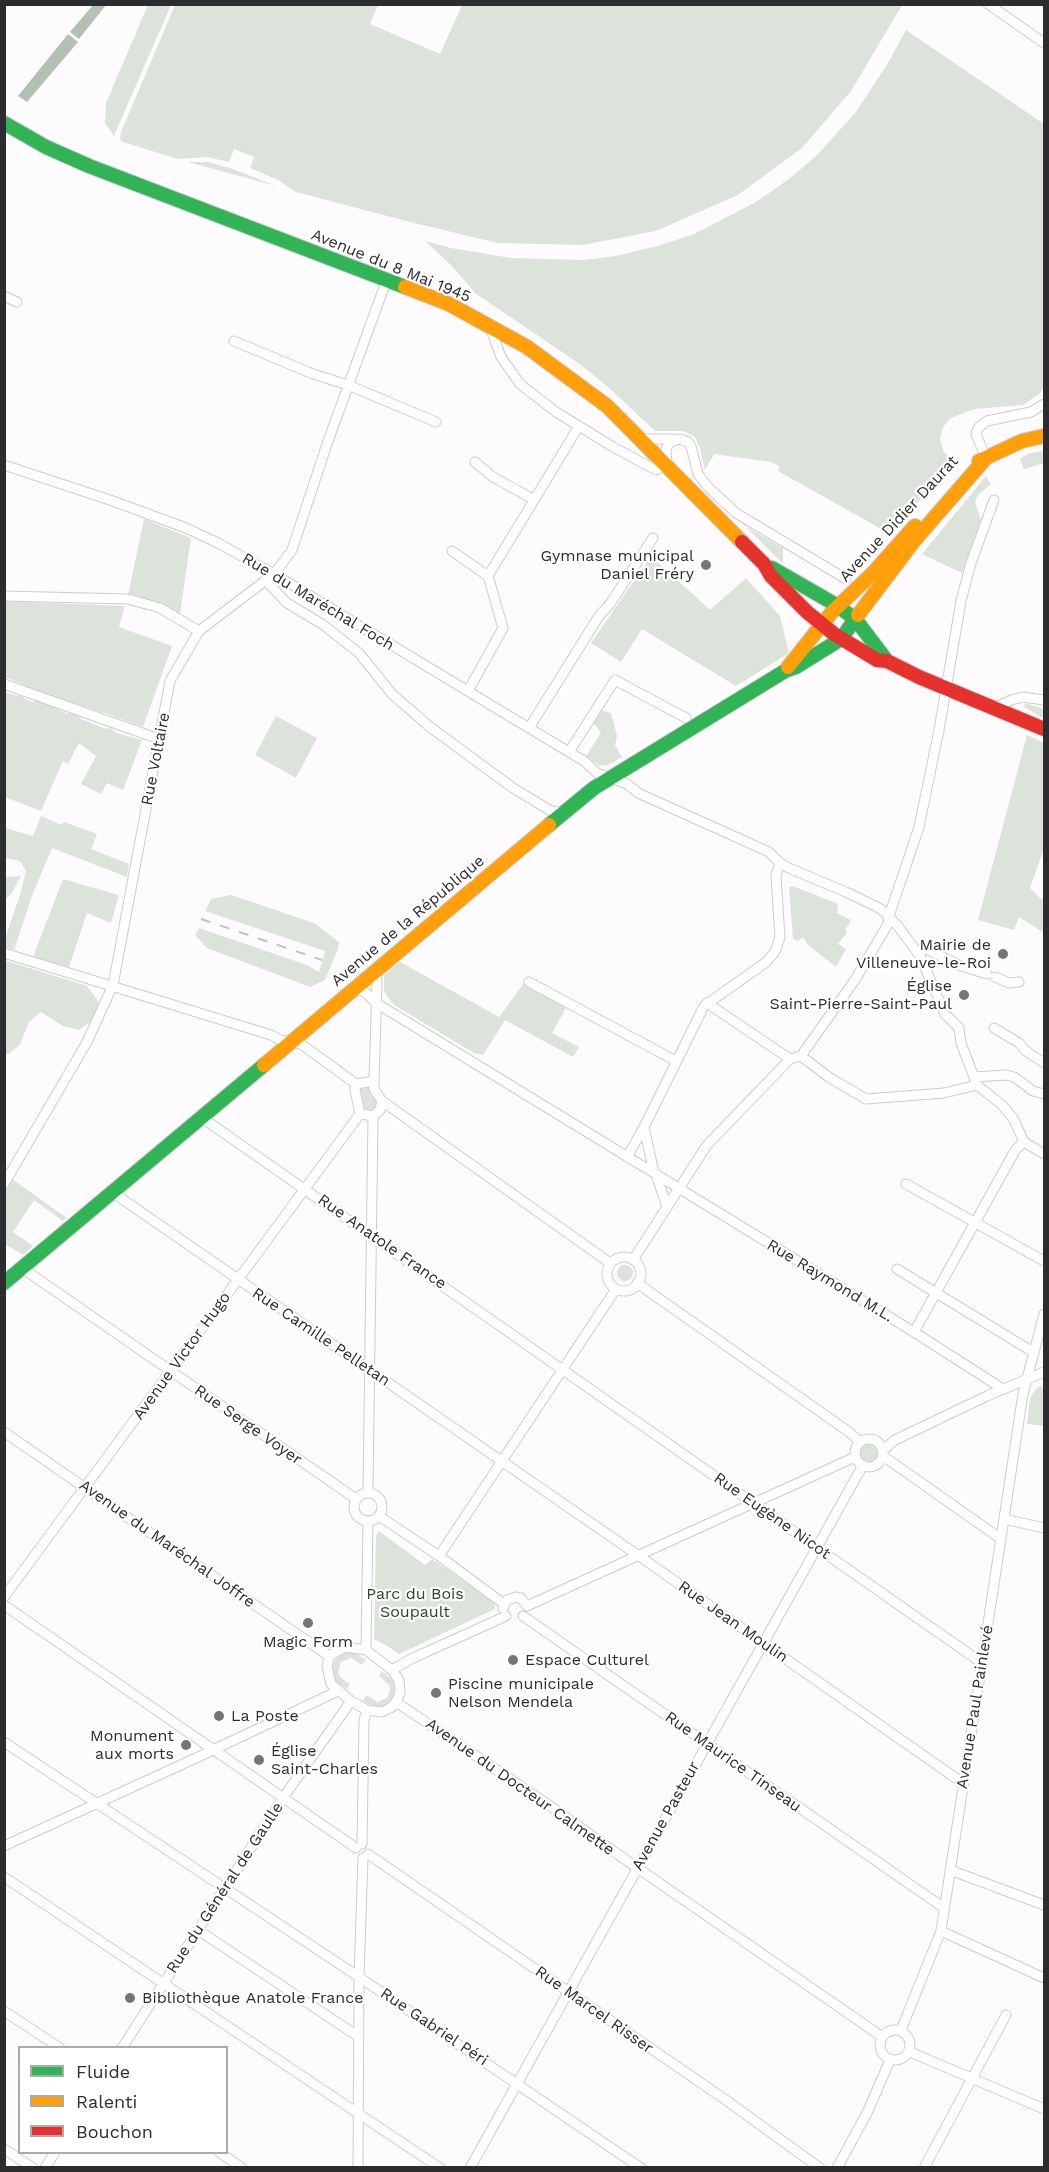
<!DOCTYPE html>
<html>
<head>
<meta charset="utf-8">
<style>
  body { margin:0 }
  #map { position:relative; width:1049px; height:2172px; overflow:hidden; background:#fdfbfe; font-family:"Work Sans",sans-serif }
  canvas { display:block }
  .frame { position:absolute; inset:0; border:6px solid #2d2c2f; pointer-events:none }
  .legend { position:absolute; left:18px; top:2046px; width:210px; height:108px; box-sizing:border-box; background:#fff; border:2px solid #ababac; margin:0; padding:8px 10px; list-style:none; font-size:18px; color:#2d2c2f }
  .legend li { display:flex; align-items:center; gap:12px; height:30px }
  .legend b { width:30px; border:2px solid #ababac }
</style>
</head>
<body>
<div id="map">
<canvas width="1049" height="2172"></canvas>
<div class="frame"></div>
<ul class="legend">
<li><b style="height:8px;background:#30b455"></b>Fluide</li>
<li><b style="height:8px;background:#ff9f0a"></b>Ralenti</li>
<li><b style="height:8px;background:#e5322d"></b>Bouchon</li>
</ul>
</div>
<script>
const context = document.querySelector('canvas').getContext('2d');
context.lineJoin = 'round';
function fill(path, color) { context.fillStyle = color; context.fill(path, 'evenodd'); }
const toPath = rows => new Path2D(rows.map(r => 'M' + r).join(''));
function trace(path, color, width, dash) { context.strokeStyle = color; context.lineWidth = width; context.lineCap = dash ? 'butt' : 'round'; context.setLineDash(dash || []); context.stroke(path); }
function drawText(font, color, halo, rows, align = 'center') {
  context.font = font + ' "Work Sans",sans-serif'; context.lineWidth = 4.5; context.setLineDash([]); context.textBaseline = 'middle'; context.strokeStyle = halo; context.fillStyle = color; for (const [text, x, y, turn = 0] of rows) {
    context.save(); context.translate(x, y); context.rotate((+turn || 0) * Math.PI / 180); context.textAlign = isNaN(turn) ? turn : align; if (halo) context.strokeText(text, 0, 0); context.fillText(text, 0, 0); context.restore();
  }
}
fill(toPath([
  [148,5,171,5,114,136,105,123,106,103],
  [175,5,378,5,370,24,440,54,462,5,902,5,851,91,802,148,738,195,656,231,582,245,498,243,414,223,296,192,278,180,250,168,254,157,234,149,229,162,207,157,178,159,123,142,120,139,121,132],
  [906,30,1044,124,1044,386,1040,393,1023,405,974,409,951,418,943,427,940,438,943,451,951,459,951,464,890,534,778,471,780,467,771,462,714,454,705,470,700,449,695,437,683,431,655,431,609,388,581,365,475,293,453,267,425,241,451,248,511,258,584,260,616,256,657,246,692,235,756,202,789,179,817,155,856,112,888,63],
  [188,162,208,162,230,168,276,186],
  [1044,451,1044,464,1041,464,1024,469,1020,459,1030,453],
  [986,476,991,484,978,495,975,502,981,520,962,573,922,554],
  [144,519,191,538,180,614,160,605,128,595],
  [738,519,745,523,745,526,781,547,783,547,783,564],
  [651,556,710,610,746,578,780,616,789,653,736,686,642,629,621,662,591,643],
  [4,601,125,606,119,627,172,646,143,727,119,718,116,719,114,716,80,705,75,706,5,677],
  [4,689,7,693,19,696,23,694,25,699,33,702,37,700,68,714,71,713,79,715,81,719,106,729,110,727,114,732,142,740,123,790,107,783,101,794,81,784,96,756,79,743,68,764,63,761,41,811,5,797],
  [1025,703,1044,709,1044,719,1024,707],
  [600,710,611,713,617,736,615,745,622,757,608,765,599,766,586,756,601,733,593,722],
  [276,716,317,738,296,778,255,755],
  [1027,735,1044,743,1044,848,1030,888,1041,899,1044,899,1044,933,1019,917,1014,930,978,920],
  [41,816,62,825,64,822,97,834,91,849,129,864,127,877,52,848,33,893,14,950,5,947,5,938,20,895,26,871,20,861,5,858,5,828,33,836],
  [21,876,12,893,5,900,5,877],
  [63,879,119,895,111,923,87,913,69,967,33,957],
  [793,886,838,904,837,913,851,920,845,930,847,932,846,934,838,944,846,949,836,967,807,944,803,937,798,941,793,939,789,887],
  [231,895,314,923,339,942,338,949,325,980,310,987,207,948,195,935,199,928,307,965,319,972,325,951,205,911,211,899],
  [4,960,87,986,101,1005,90,1022,79,1030,63,1026,41,1012,29,1022,20,1044,9,1054,5,1054],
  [400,962,499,1017,524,983,567,1006,552,1033,579,1047,573,1057,505,1020,483,1055,474,1053,394,1005,384,992,384,975],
  [368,1086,378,1103,375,1110,366,1111,363,1109,359,1088],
  [12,1179,67,1218,63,1221,34,1200,13,1232,33,1246,23,1255,5,1244,4,1191],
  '617 1273a8 8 0 1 1 16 0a8 8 0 1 1-16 0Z',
  [1041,1385,1044,1393,1044,1426,1027,1424,1030,1399,1035,1390],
  '860 1453a9 9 0 1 1 18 0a9 9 0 1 1-18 0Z',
  [379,1531,425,1565,432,1559,495,1603,495,1609,399,1654,389,1647,374,1639,376,1536],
  [347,1652,357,1654,366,1660,362,1665,351,1658,341,1662,338,1673,341,1678,350,1684,347,1689,335,1681,332,1671,334,1661,338,1657],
  [382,1671,393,1680,395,1694,391,1703,383,1708,374,1707,363,1701,366,1695,378,1702,388,1697,390,1689,389,1685,379,1676]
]), '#dce3db');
fill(toPath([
  [93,5,106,5,79,39,70,32],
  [68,34,78,42,27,102,18,96]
]), '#b2c1b1');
const street = toPath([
  [988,4,1044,43],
  [4,296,17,302],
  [490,327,501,357,520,384,556,412,613,447,656,470,667,465,666,449,670,442,680,439,688,442,691,446,698,474,708,487,736,513,846,579],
  [234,341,313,374,348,385,436,422],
  [641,439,675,439],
  [986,458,976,434,978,428,987,421,1031,412,1044,404],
  [475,462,493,477,533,499],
  [4,465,110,500,186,528,218,543,274,574,529,728,584,761,597,773,627,784,638,793,769,852,780,863,791,869,846,892,881,909,897,925,920,956,945,1014,959,1028,961,1043,977,1085,1002,1105,1013,1118,1024,1142,1044,1154],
  [452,551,488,576],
  [266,581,287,603,322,624,359,653,392,694,430,727,513,788,551,811,563,813],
  [4,596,128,599,160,608,199,631],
  [4,684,159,739],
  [468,691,503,628,488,576,579,426],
  [994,708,1011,700,1023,697,1044,700],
  [529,728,599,616,610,604,653,538],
  [569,752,615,680,686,718],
  [918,952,926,949,961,966,987,974],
  [4,953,271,1035,280,1040,301,1044,356,1084],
  [995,977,1009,983,1019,982],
  [529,982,676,1061],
  [354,988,365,992,376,1003,914,1332,1003,1389],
  [707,1003,790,1059],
  [994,1028,1019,1043,1026,1051,1044,1063],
  [801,1056,855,980,888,924,889,916,919,827,939,730,961,601,971,563,994,500],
  [801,1056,830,1078,866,1099,944,1093,977,1085],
  [974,1077,1006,1075,1014,1077,1033,1091,1044,1094],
  [374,1081,377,983,376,970],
  [374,1081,374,1089,382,1101,380,1110,373,1116,360,1114,355,1090,356,1084,374,1081],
  [382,1101,610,1263],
  [201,1117,982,1663],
  [644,1127,654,1173],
  [627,1157,644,1127,704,1006,765,963,775,952,780,937,776,875,780,863],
  [656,1174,667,1207],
  [4,1184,87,1042,113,985,170,681,199,631,274,574,292,550,327,444,387,279],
  [906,1184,1044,1261],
  [112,1192,642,1558,964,1784],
  '607 1274a17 17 0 1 1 34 0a17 17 0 1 1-34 0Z',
  [633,1260,707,1145,790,1059,801,1056],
  [22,1268,356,1499],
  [897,1269,1033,1352],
  [637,1283,849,1432,860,1442],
  [914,1332,1016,1149,1024,1142],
  [4,1432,329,1656],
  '855 1453a14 14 0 1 1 28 0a14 14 0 1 1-28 0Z',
  [883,1450,895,1440,987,1396,1044,1372],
  [883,1456,1001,1539],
  [368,1492,373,1116],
  '354 1507a14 14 0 1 1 28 0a14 14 0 1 1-28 0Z',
  [379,1516,439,1556,504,1604],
  [1004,1519,1044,1528],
  [439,1556,616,1289],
  [4,1597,360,1114],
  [4,1605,356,1848],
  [527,1606,855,1457],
  [503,1608,507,1600,516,1597,521,1598,527,1606],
  [523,1616,944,1908],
  [345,1647,366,1650,392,1670,399,1680,400,1693,396,1702,392,1707,382,1712,367,1710,351,1701,331,1684,327,1666,329,1656,345,1647],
  [366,1650,368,1521],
  [392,1670,411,1659,506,1616],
  [396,1702,546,1803,626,1860,881,2036],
  [4,1742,359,1977,641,2168],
  [362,1844,364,1720,367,1710],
  [4,1846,196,1758,338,1691],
  [368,1854,723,2098,820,2168],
  [950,1870,1044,1905],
  [4,1877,440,2168],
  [198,1930,359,2037],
  [941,1931,1044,1978],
  [4,2011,60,2048],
  '880 2045a15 15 0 1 1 30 0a15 15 0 1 1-30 0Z',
  [901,2030,941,1931,1023,1394,1044,1314],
  [122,2048,283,1798,351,1701],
  [910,2052,1044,2109],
  [4,2149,33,2168],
  [219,2152,242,2168],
  [45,2168,55,2152],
  [358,2168,359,1977,363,1858],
  [470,2168,863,1465],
  [837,2168,868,2111,890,2060],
  [924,2168,1006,2015]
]);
const fast = toPath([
  [4,123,46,147,89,166,405,287],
  [772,568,838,606,856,620,887,661],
  [549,825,594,788,785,671,796,667,841,639,858,615],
  [4,1283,264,1065]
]);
const slow = toPath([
  [405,287,449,304,527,347,607,406,742,542],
  [979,461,1022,441,1044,436],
  [858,615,914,541,986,458],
  [788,667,832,612,873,573,915,526],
  [264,1065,549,825]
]);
const jam = toPath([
  [742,542,764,564,771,576,807,612,834,634,877,660,887,661,919,677,1044,729]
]);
trace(street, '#cdccce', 11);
trace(fast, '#cdccce', 16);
trace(slow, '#cdccce', 16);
trace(jam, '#cdccce', 16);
trace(street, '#fffeff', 9);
trace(fast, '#30b455', 14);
trace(slow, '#ff9f0a', 14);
trace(jam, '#e5322d', 14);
trace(toPath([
  [201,919,322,960]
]), '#c3c2c3', 2, [10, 10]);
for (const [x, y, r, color] of [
  [706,565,6,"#767477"],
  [1003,954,6,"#767477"],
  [964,995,6,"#767477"],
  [308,1623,6,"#767477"],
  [513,1660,6,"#767477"],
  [436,1693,6,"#767477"],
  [219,1716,6,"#767477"],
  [186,1745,6,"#767477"],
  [259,1760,6,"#767477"],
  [130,1998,6,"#767477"]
]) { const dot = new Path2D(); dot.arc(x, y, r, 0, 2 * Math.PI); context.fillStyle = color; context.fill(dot); trace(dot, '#fff', 2); }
drawText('16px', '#2d2c2f', '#fff', [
  ["Avenue du 8 Mai 1945",391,266,22],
  ["Avenue Didier Daurat",899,519,-47],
  ["Rue du Maréchal Foch",318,602,31],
  ["Rue Voltaire",156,759,-79],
  ["Avenue de la République",408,921,-40],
  ["Rue Anatole France",382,1242,35],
  ["Rue Raymond M.L.",830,1281,31],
  ["Rue Camille Pelletan",321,1337,34],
  ["Avenue Victor Hugo",182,1356,-54],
  ["Rue Serge Voyer",248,1425,35],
  ["Rue Eugène Nicot",772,1516,35],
  ["Avenue du Maréchal Joffre",167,1544,35],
  ["Rue Jean Moulin",733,1622,35],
  ["Avenue Paul Painlevé",975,1707,-81],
  ["Rue Maurice Tinseau",733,1762,35],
  ["Avenue du Docteur Calmette",520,1787,35],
  ["Avenue Pasteur",666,1816,-61],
  ["Rue du Général de Gaulle",225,1888,-57],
  ["Rue Marcel Risser",594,2010,35],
  ["Rue Gabriel Péri",434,2027,34]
]);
drawText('16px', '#2d2c2f', '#fff', [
  ["Gymnase municipal",694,556,"right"],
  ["Daniel Fréry",694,574,"right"],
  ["Mairie de",991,945,"right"],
  ["Villeneuve-le-Roi",991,963,"right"],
  ["Église",952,986,"right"],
  ["Saint-Pierre-Saint-Paul",952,1004,"right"],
  ["Magic Form",308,1642,"center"],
  ["Espace Culturel",525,1660],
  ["Piscine municipale",448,1684],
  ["Nelson Mendela",448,1702],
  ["La Poste",231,1716],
  ["Monument",174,1736,"right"],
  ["aux morts",174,1754,"right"],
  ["Église",271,1751],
  ["Saint-Charles",271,1769],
  ["Bibliothèque Anatole France",142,1998]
], 'left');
drawText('16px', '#264823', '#fff', [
  ["Parc du Bois",415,1594],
  ["Soupault",415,1612]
]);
</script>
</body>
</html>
